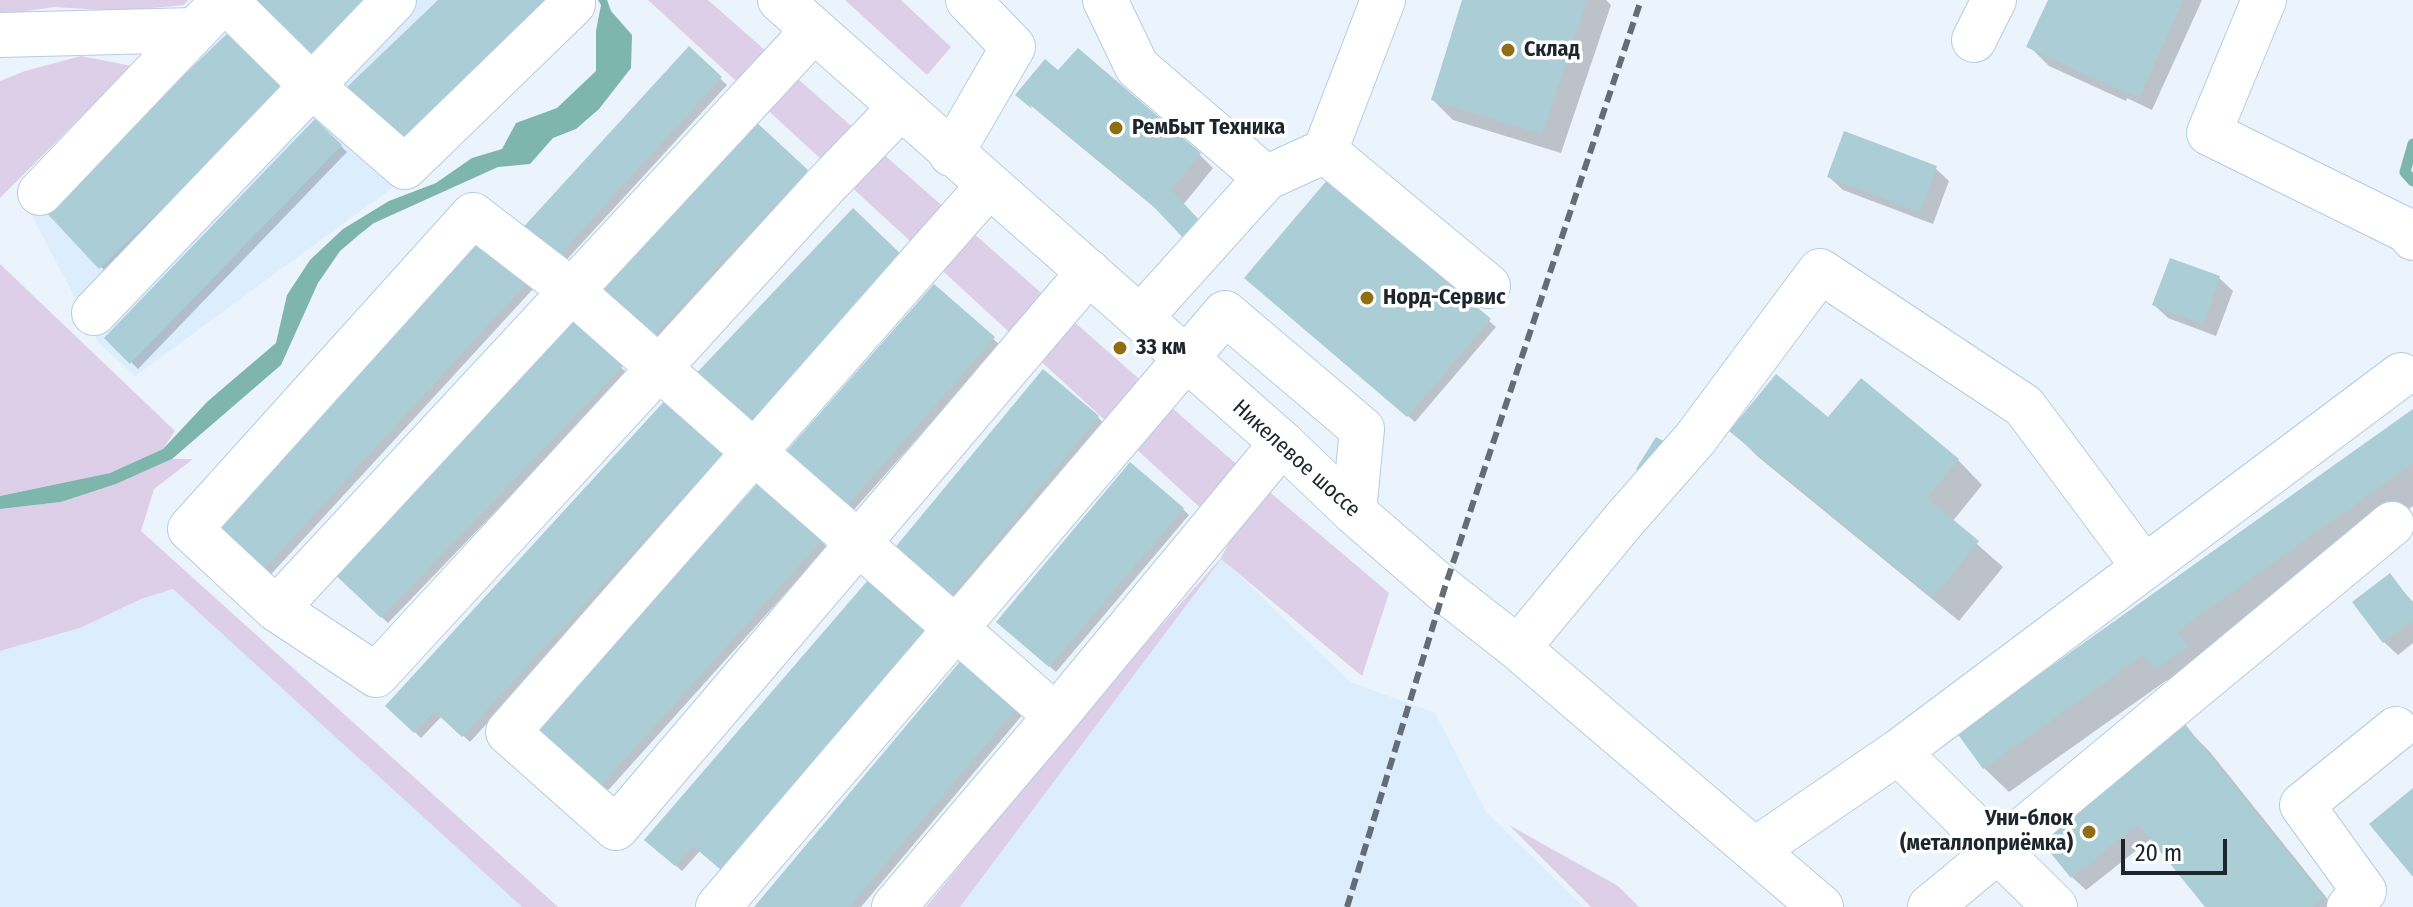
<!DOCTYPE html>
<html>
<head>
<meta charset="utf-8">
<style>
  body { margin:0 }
  #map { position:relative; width:2413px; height:907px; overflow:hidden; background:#ebf3fc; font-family:"Fira Sans Condensed",sans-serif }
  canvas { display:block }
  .scale { position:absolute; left:2121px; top:839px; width:106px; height:36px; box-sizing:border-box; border:4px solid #1d252d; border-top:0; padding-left:10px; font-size:24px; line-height:28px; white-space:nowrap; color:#1d252d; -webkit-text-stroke:6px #fff; paint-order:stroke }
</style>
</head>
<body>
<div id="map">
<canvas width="2413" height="907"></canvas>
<div class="scale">20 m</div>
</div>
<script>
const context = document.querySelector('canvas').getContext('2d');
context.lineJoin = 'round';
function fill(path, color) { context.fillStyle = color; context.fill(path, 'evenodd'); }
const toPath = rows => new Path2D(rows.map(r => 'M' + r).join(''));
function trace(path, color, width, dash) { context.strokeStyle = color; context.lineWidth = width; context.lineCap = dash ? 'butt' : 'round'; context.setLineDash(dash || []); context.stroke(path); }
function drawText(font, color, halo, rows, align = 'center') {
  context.font = font + ' "Fira Sans Condensed",sans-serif'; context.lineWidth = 7; context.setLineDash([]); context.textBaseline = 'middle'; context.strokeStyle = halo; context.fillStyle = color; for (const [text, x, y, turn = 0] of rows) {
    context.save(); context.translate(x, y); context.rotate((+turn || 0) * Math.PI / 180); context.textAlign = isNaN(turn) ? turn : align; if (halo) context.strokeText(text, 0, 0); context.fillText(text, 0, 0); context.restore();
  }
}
fill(toPath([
  [242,0,591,0,595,4,426,163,135,376,99,343,31,214],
  [1221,558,1350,682,1435,713,1486,812,1584,907,960,907],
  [173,589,522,907,0,907,0,651,80,628,141,599]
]), '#dcedfe');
fill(toPath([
  [0,0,188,0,184,5,120,11,54,7,0,15],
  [648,0,708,0,1220,450,1389,593,1362,676,1221,559,960,907,926,907,1083,714,1221,558,1232,537],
  [845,0,901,0,951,47,927,75],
  [81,56,132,66,0,198,0,81,25,71],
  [0,264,175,431,163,449,110,473,0,496],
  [172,459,193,459,154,489,141,531,558,907,522,907,173,589,141,599,80,628,0,651,0,509,61,502,116,484],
  [1509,825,1618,886,1639,907,1591,907]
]), '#decfe8');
fill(toPath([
  [598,0,607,0,611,11,632,35,631,68,599,109,576,129,553,138,530,164,498,167,374,223,360,234,340,251,318,283,281,365,172,459,116,484,61,502,0,509,0,496,110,473,163,449,208,401,276,343,287,295,310,260,343,229,389,201,436,183,472,158,502,149,516,123,557,108,596,71,596,31,601,5]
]), '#7eb5ac');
fill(toPath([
  [1464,0,1606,0,1611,5,1561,153,1453,120,1433,100],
  [2050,0,2202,0,2152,110,2127,98,2126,101,2049,66,2029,46],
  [689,49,727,85,559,268,521,233],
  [1059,74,1199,154,1213,168,1183,205,1166,217,1018,95],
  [291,98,107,273,46,209],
  [315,122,347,152,138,369,107,338],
  [754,123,813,178,656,346,597,291],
  [1935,168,1949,181,1933,224,1843,190,1829,177],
  [1328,182,1496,327,1415,422,1253,284],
  [478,238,533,289,263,583,208,532],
  [910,266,749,434,693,380],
  [2219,278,2233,291,2216,336,2168,318,2154,305],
  [934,286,1000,345,844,521,785,469],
  [572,320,628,374,388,623,332,569],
  [670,399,731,456,470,742,442,716,421,738,387,706],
  [2413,411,2413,506,2200,656,2180,694,2167,680,2009,792,1984,768],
  [1098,417,1104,424,957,602,902,556],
  [1828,420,1958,460,1982,485,1952,522,2003,567,1959,621,1757,456,1732,431],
  [1183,509,1189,515,1056,672,1005,628],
  [821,541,827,547,603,796,536,734],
  [2390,576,2413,602,2413,643,2398,655,2384,642],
  [933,638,700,851,682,871,653,846],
  [963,661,1024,713,861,907,757,907],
  [2185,727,2210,752,2334,907,2207,907,2152,838,2086,890,2072,877,2043,841]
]), '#0003');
trace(toPath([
  [2413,144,2405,172,2413,181]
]), '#7eb5ac', 11);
fill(toPath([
  [257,0,368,0,311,55],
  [438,0,552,0,402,146,346,88],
  [1462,0,1587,0,1542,134,1431,100],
  [2048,0,2183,0,2139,98,2026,47],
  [230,31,286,90,99,269,43,209],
  [689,46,722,77,551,264,518,233],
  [1078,48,1201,153,1171,190,1204,225,1187,242,1153,206,1030,104,1032,109,1015,95,1045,59,1058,70],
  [315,119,342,145,130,364,104,338],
  [754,120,808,170,648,341,594,291],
  [1844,131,1937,166,1920,212,1827,177],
  [1328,179,1491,319,1407,417,1244,278],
  [853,208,905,258,742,429,690,380],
  [478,235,528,281,256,578,205,532],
  [2170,258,2220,276,2203,324,2152,305],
  [934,284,995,337,837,517,776,463],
  [572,317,623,366,381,618,329,569],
  [1043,369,1099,416,950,597,893,550],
  [1776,374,1828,417,1861,378,1959,459,1927,498,1979,541,1933,598,1729,431],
  [669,396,727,449,462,737,434,711,414,733,385,706],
  [2413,409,2413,463,2177,631,2188,646,2154,670,2143,655,1983,769,1957,733],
  [1656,437,1671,445,1650,478,1636,469],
  [1130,462,1184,508,1049,667,996,622],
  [759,482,822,540,596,791,533,734],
  [2390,573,2413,604,2413,620,2383,643,2352,602],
  [869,579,928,630,721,870,693,846,675,866,644,840],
  [963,658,1019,705,849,907,754,907],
  [2185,724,2324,898,2312,907,2205,907,2138,824,2071,878,2040,840],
  [2413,788,2413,877,2369,824]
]), '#abcdd6');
const minor = toPath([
  [225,0,313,87,405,167,573,4,573,0],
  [1105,0,1137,67,1266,178],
  [2264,0,2209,133,2410,232,2413,238],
  [0,35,195,30],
  [1974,40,1994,0],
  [900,108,824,187,659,368,376,675,276,609,190,529,473,215,572,291,659,368,754,452,1056,716],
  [1325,151,1488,286],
  [951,154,1013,47,968,0],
  [991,187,976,200,508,732,616,828,1089,272],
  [40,193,224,0],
  [94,313,394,0],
  [1140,318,1266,178,1325,151,1383,0],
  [276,609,800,45,807,24],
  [1518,648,1624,520,1695,439,1820,271,2024,406,2144,567],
  [1898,752,2055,907],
  [1755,850,1898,752,2401,375],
  [718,907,1225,313,1362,429,1354,512],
  [894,907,1056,716,1282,443],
  [1930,907,2392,524],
  [2349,907,2364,891,2302,805,2396,729]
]);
const major = toPath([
  [780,0,1282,443,1354,512,1444,590,1518,648,1821,907]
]);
trace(minor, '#b6cce1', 46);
trace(major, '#b6cce1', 46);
trace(minor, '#fff', 44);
trace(major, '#fff', 44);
trace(toPath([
  [1347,907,1444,590,1641,0]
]), '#646c74', 6, [12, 6]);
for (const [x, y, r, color] of [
  [1508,50,8,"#916d14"],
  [1116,128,8,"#916d14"],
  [1367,298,8,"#916d14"],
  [1120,348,8,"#916d14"],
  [2089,832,8,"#916d14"]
]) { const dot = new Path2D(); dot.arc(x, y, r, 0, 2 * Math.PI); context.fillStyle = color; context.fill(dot); trace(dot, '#fff', 3); }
drawText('bold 22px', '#1d252d', '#fff', [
  ["Склад",1524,50],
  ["РемБыт Техника",1132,128],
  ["Норд-Сервис",1383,298],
  ["33 км",1136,348],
  ["Уни-блок",2073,819,"right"],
  ["(металлоприёмка)",2073,844,"right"]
], 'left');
drawText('22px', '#1d252d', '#fff', [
  ["Никелевое шоссе",1296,459,42]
]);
</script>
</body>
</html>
